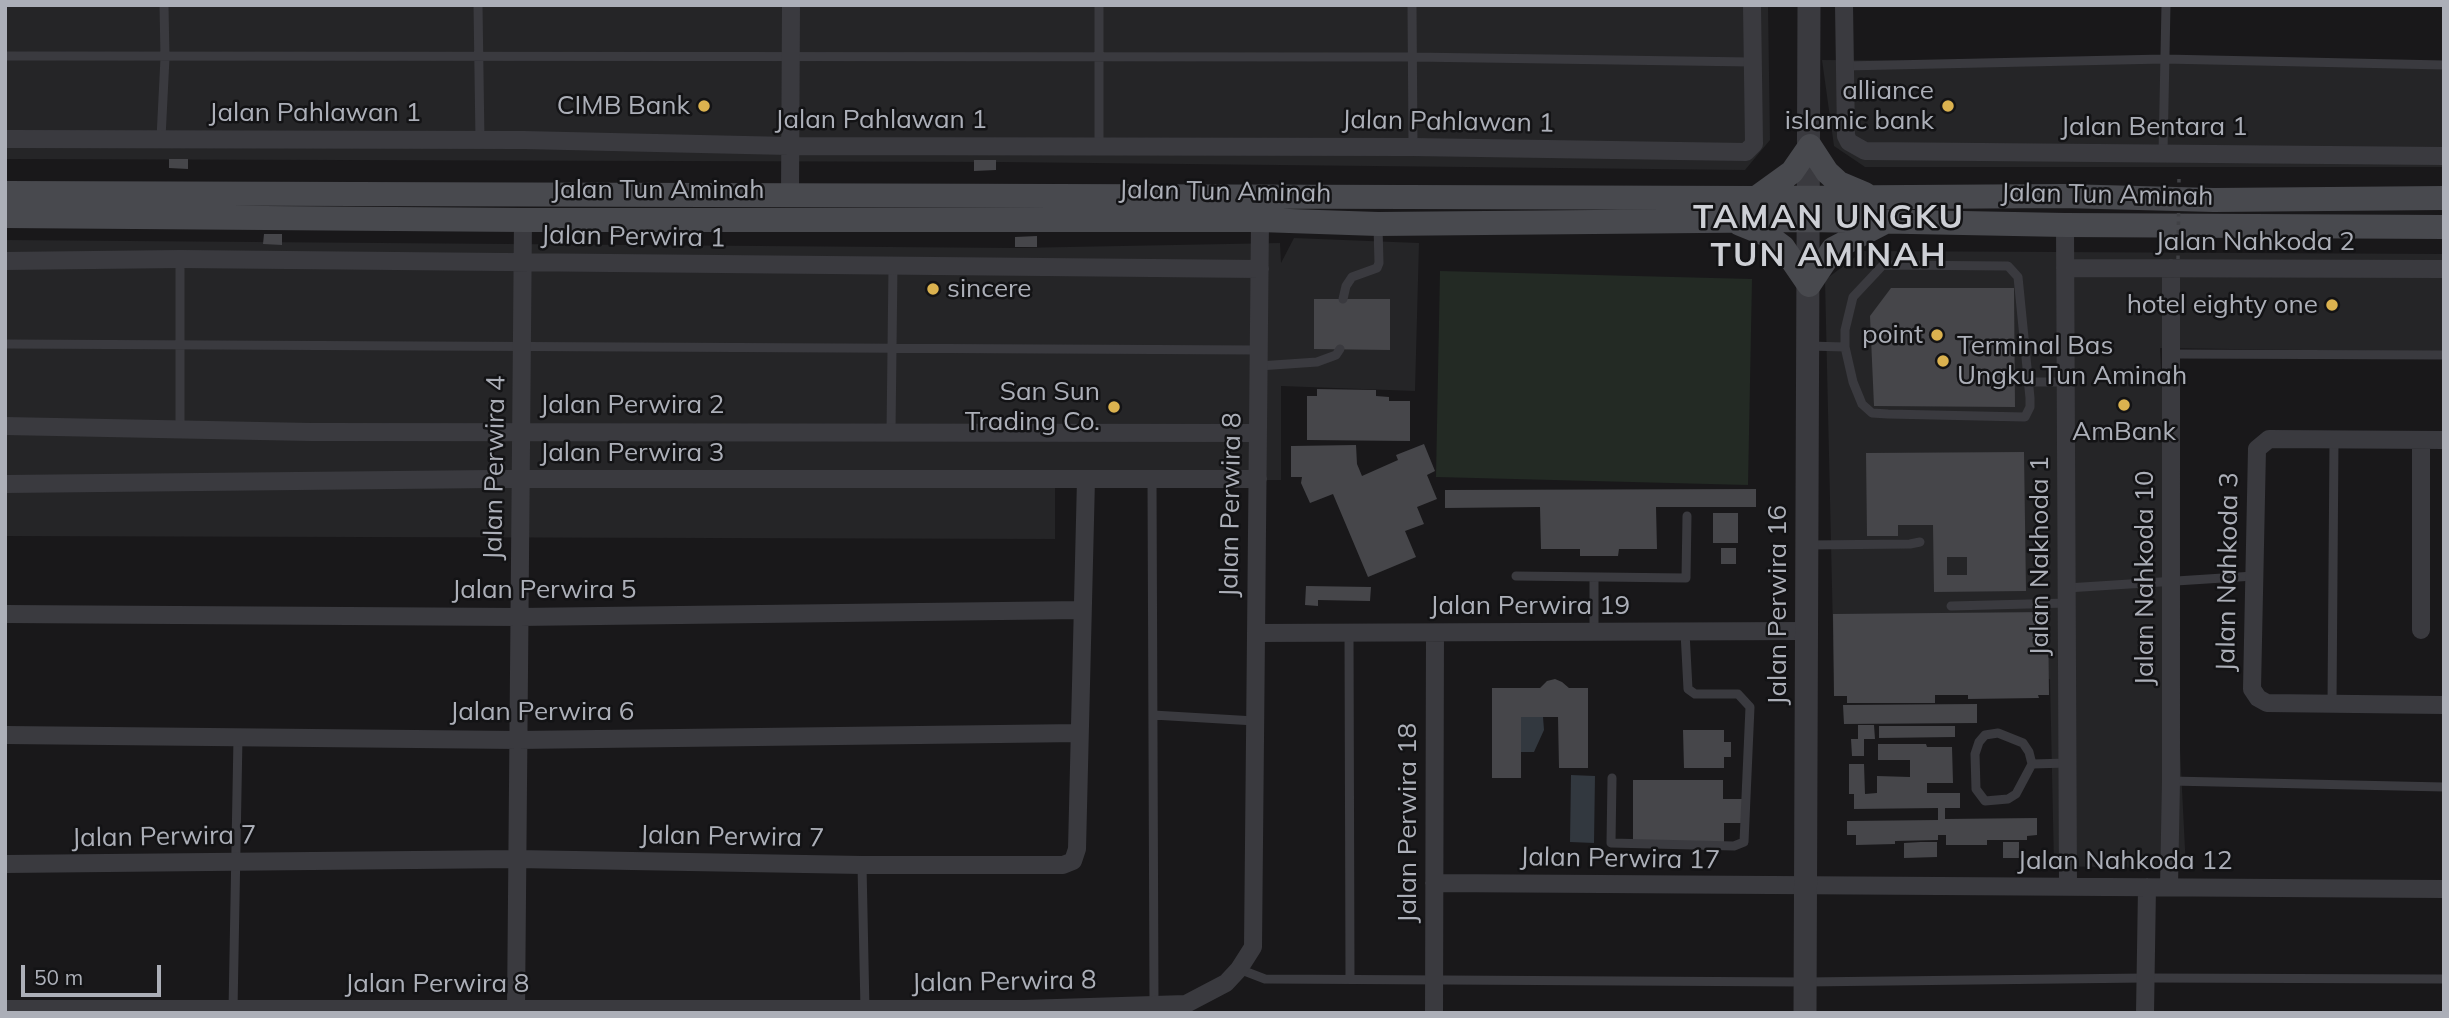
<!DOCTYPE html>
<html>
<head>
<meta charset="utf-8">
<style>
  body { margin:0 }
  #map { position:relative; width:2449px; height:1018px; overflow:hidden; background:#19181a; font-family:Mulish,sans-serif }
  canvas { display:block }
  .frame { position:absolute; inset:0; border:7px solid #acafb8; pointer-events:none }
  .scale { position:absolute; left:21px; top:965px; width:140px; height:32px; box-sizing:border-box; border:4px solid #acafb8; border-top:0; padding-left:9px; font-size:21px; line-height:24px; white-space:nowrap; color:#acafb8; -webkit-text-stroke:5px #131315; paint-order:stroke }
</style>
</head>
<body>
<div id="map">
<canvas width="2449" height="1018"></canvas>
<div class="frame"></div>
<div class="scale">50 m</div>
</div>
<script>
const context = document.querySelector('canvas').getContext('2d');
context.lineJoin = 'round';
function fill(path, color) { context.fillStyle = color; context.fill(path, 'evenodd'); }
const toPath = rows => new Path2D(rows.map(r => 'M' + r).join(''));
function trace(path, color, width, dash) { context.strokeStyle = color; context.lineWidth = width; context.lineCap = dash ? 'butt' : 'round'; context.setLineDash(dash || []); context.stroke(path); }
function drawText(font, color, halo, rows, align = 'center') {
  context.font = font + ' Mulish,sans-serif'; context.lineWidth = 5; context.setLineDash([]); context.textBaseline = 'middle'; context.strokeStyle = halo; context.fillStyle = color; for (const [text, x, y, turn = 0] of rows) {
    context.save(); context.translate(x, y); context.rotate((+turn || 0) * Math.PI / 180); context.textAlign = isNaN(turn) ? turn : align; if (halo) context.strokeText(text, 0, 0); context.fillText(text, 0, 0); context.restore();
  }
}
fill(toPath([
  [5,5,1768,5,1770,140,1745,170,999,162,5,159],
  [1822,60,2444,64,2444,167,1865,167,1834,146],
  [1294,238,1419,243,1415,391,1281,386,1281,480,1055,480,1055,539,5,536,5,240,1015,248,1280,243,1281,263],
  [1863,251,2444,254,2444,352,2160,348,2186,869,2054,866,2050,679,1834,675,1825,280]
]), '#252527');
fill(toPath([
  [1440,271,1752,279,1748,485,1436,477]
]), '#232a24');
fill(toPath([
  [1521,717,1543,717,1544,730,1534,752,1521,752],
  [1571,775,1595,776,1594,843,1570,842]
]), '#32383f');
fill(toPath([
  [169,159,188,159,188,169,169,168],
  [974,160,996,160,996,170,974,171],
  [264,234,282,234,282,245,263,244],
  [1037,236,1037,247,1015,247,1015,237],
  [1891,288,2014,288,2015,407,1874,406,1870,316],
  [1314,299,1390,299,1390,350,1314,349],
  [1317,389,1376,390,1376,396,1389,397,1389,401,1410,401,1410,441,1307,440,1307,396,1317,396],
  [1424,444,1435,471,1427,475,1437,499,1417,507,1424,524,1405,531,1416,557,1368,577,1333,494,1310,503,1301,483,1302,477,1291,477,1291,446,1356,445,1357,464,1362,476,1398,460,1396,455],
  [2024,452,2026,591,1934,592,1933,525,1898,525,1898,536,1867,536,1866,453],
  [1947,557,1967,557,1967,575,1947,575],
  [1756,489,1756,507,1656,507,1657,549,1619,549,1618,556,1580,556,1580,549,1541,549,1540,507,1445,508,1445,490],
  [1713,513,1738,513,1738,543,1713,543],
  [1721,548,1736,548,1736,564,1721,564],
  [1306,586,1371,587,1370,601,1318,600,1318,606,1305,605],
  [2048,612,2049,695,2038,695,2039,698,1968,699,1968,695,1935,695,1935,703,1847,703,1847,696,1834,696,1833,614],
  [1555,679,1562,682,1569,688,1588,688,1588,768,1559,768,1558,717,1521,717,1521,778,1492,778,1492,688,1540,688,1547,681],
  [1977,704,1977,723,1844,724,1843,705],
  [1858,725,1874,725,1875,739,1864,739,1864,756,1852,756,1851,739,1858,739],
  [1879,726,1955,726,1955,737,1879,738],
  [1683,730,1724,730,1724,742,1731,742,1731,757,1724,757,1724,768,1684,768],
  [1878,744,1926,744,1927,747,1952,747,1953,783,1927,783,1927,793,1960,793,1960,808,1945,808,1945,819,2037,818,2037,835,2027,836,2027,840,1987,840,1987,845,1946,845,1946,835,1938,835,1938,840,1895,841,1895,844,1856,845,1856,835,1847,835,1847,821,1938,820,1938,808,1854,809,1854,794,1849,794,1849,764,1864,764,1865,794,1877,793,1877,776,1910,777,1910,760,1878,760],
  [1633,780,1723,780,1723,799,1744,799,1744,823,1724,823,1724,842,1633,842],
  [1921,842,1937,842,1937,857,1904,858,1904,843],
  [2003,842,2019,842,2019,858,2003,858]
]), '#46464a');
trace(toPath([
  [478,5,480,141],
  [1412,5,1413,147],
  [5,56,1413,57,1751,62],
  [1845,66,2164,59,2444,65],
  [161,138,165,58,164,5],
  [1099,148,1099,5],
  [2163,153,2166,5],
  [1883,265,2008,266,2018,277,2030,398,2030,407,2025,417,1888,414,1872,413,1862,404,1853,382,1845,347,1845,330,1853,297,1883,265],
  [1343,299,1346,286,1352,277,1377,268,1379,263,1378,226],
  [5,344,1259,350],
  [1809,346,1845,347],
  [2171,354,2444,355],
  [1259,366,1317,362,1336,355,1340,349],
  [2028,382,2065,382],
  [180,430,180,259],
  [891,432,893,265],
  [1152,479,1154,1005],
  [1808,545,1910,544,1920,542],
  [1516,576,1686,578,1687,516],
  [2067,588,2254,576],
  [1951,606,2067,603],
  [1594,632,1594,577],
  [1349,633,1350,979],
  [2332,704,2334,440],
  [1153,715,1255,721],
  [1998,733,2023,743,2029,752,2032,764,2016,794,2008,799,1985,801,1976,789,1975,754,1979,742,1985,735,1998,733],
  [2032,764,2068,763],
  [1612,778,1611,843,1734,846,1744,842,1750,707,1738,694,1695,694,1688,689,1685,632],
  [2171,781,2444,787],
  [862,865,865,1010],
  [1239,969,1265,979,1805,982,2145,978,2444,979],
  [233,1010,238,737]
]), '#3a3a3f', 9);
trace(toPath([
  [1844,5,1846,136,1849,142,1865,151,2444,156],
  [5,139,523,140,789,146,1413,147,1746,152,1754,144,1752,5],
  [790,195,791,5],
  [2065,225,2068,886],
  [5,261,180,259,1260,269],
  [2065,268,2444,269],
  [5,426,311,432,1258,433],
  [2444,440,2269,439,2257,449,2252,689,2258,698,2267,703,2444,705],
  [5,484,492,479,1258,479],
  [5,614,519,617,1082,610],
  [2421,630,2421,440],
  [1256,633,1805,631],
  [5,735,518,740,1079,733],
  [5,864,517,859,862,865,1063,865,1073,861,1077,849,1086,479],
  [1434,883,2444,889],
  [2169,887,2171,781,2171,268],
  [5,1009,1024,1009,1186,1004,1226,983,1239,969,1253,947,1260,220],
  [516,1010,523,220],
  [1434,1013,1435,633],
  [2145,1013,2147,887]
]), '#3a3a3f', 18);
trace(toPath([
  [1805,1013,1809,5]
]), '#3a3a3f', 23);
trace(toPath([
  [5,193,1756,198,2063,196,2214,200,2444,198],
  [1756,198,1792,172,1810,146,1827,172,1839,183,1865,194],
  [5,216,523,220,1260,220,1378,224,1809,220,2065,225,2444,227],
  [1740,224,1767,235,1783,247,1809,285,1833,249,1883,223]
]), '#48494e', 24);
trace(toPath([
  [2178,259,2179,178]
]), '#404145', 3.5, [3.5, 5]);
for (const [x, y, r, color] of [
  [704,106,7,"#dbb24f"],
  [1948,106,7,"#dbb24f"],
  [933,289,7,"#dbb24f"],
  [2332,305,7,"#dbb24f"],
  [1937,335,7,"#dbb24f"],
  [1943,361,7,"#dbb24f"],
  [2124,405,7,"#dbb24f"],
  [1114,407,7,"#dbb24f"]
]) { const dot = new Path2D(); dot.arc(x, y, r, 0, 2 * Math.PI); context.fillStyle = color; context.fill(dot); trace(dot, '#131315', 2.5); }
drawText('26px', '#acafb8', '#131315', [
  ["alliance",1934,91],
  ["islamic bank",1934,121],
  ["CIMB Bank",690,106],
  ["sincere",947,289,"left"],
  ["hotel eighty one",2318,305],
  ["point",1923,335],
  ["Terminal Bas",1957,346,"left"],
  ["Ungku Tun Aminah",1957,376,"left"],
  ["San Sun",1100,392],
  ["Trading Co.",1100,422],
  ["AmBank",2124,432,"center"]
], 'right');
drawText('26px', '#acafb8', '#131315', [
  ["Jalan Pahlawan 1",315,113],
  ["Jalan Pahlawan 1",881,120],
  ["Jalan Pahlawan 1",1448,122,1],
  ["Jalan Bentara 1",2154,127],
  ["Jalan Tun Aminah",658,190],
  ["Jalan Tun Aminah",1225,192,1],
  ["Jalan Tun Aminah",2107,195,1],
  ["Jalan Perwira 1",633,237,1],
  ["Jalan Nahkoda 2",2255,242],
  ["Jalan Perwira 2",632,405],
  ["Jalan Perwira 3",632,453],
  ["Jalan Perwira 4",495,468,-89],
  ["Jalan Perwira 8",1231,505,-89],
  ["Jalan Nakhoda 1",2040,556,-90],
  ["Jalan Nahkoda 3",2228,572,-89],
  ["Jalan Nahkoda 10",2145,578,-90],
  ["Jalan Perwira 5",544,590],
  ["Jalan Perwira 16",1778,605,-90],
  ["Jalan Perwira 19",1530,606],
  ["Jalan Perwira 6",542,712],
  ["Jalan Perwira 18",1408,823,-90],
  ["Jalan Perwira 7",164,837,-1],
  ["Jalan Perwira 7",732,837,1],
  ["Jalan Perwira 17",1620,859,1],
  ["Jalan Nahkoda 12",2125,861],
  ["Jalan Perwira 8",1004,982,-1],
  ["Jalan Perwira 8",437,984]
]);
context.letterSpacing = '2px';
drawText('bold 33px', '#cdcfd5', '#131315', [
  ["TAMAN UNGKU",1829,218],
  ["TUN AMINAH",1829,256]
]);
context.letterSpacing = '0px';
</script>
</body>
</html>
